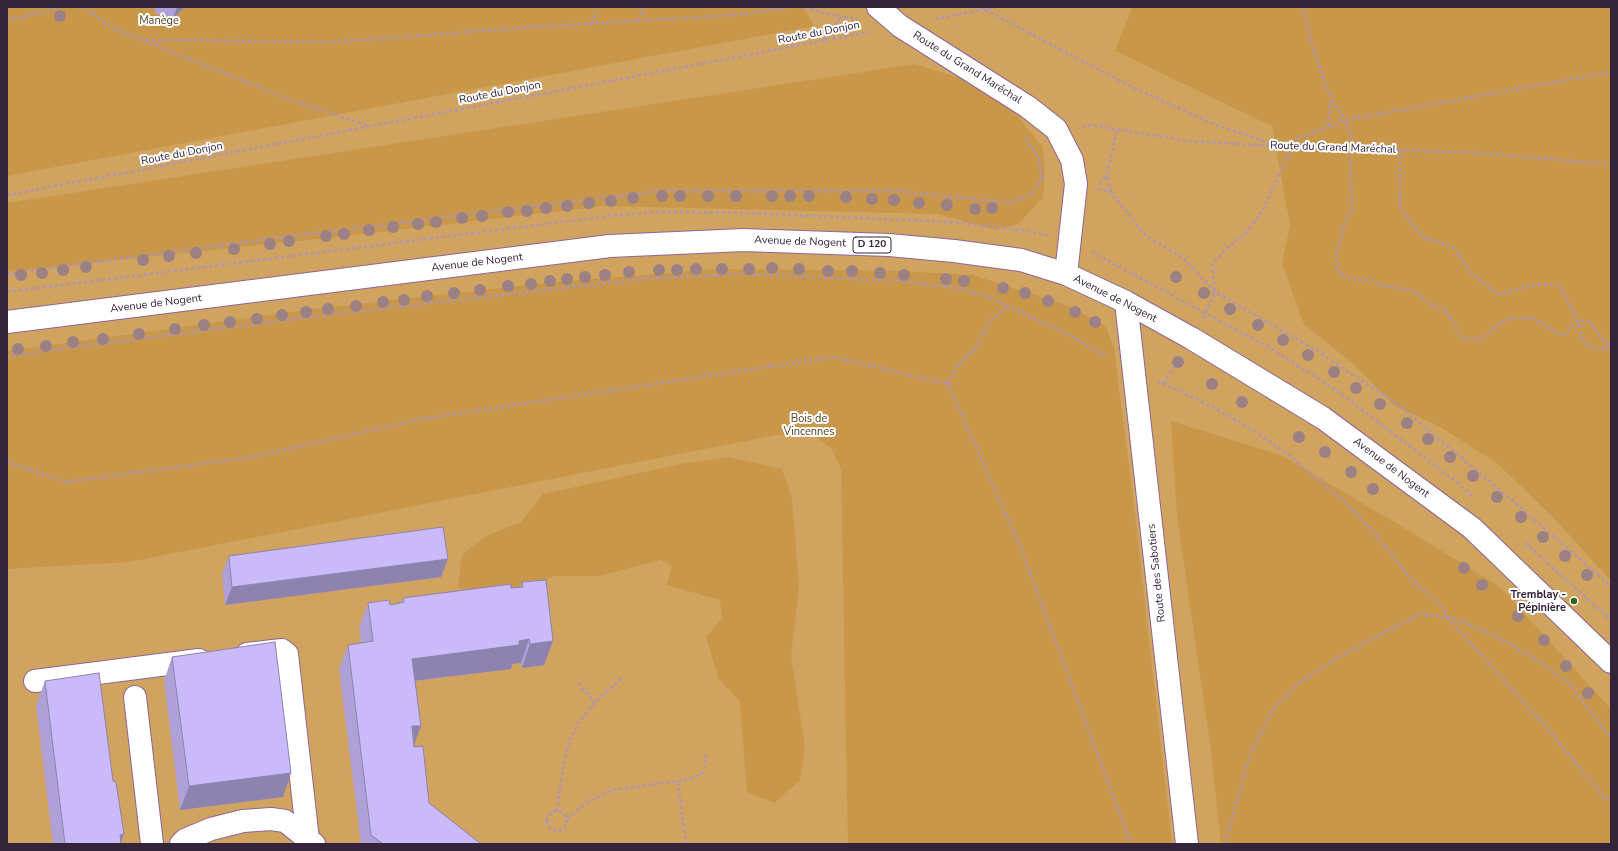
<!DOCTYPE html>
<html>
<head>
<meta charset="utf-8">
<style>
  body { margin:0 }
  #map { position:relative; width:1618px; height:851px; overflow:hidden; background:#f0cffd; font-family:"Nunito Sans",sans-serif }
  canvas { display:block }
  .frame { position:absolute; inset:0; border:8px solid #34243a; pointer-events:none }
</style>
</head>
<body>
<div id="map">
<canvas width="1618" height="851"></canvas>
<div class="frame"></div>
</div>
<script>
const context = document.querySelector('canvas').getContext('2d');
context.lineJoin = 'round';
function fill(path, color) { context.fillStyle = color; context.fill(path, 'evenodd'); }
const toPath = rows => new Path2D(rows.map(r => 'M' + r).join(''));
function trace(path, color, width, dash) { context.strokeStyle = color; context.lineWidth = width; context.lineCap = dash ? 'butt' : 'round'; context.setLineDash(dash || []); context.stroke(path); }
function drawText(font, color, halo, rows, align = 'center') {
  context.font = font + ' "Nunito Sans",sans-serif'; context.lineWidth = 4; context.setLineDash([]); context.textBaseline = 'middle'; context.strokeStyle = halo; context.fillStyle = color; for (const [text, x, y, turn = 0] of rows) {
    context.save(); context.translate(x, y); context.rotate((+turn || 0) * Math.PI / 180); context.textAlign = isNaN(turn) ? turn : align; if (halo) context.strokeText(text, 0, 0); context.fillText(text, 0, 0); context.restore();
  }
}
fill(toPath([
  [7,7,1611,7,1611,844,7,844]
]), '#d0a35f');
fill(toPath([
  [7,7,803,7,814,26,7,176],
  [1132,7,1611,7,1611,581,1553,517,1498,464,1442,428,1394,405,1352,363,1304,324,1282,264,1290,225,1272,126,1115,51],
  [915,64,982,85,1016,114,1042,146,1045,169,1043,198,1018,224,995,230,938,214,605,206,344,236,7,272,7,203],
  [713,269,898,271,973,275,1072,307,1106,327,1114,349,1134,506,1172,844,848,844,841,469,832,449,814,435,776,435,129,562,7,569,7,351,322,308,548,283],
  [1171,421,1283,456,1416,535,1500,587,1611,709,1611,844,1221,844,1211,750,1177,516],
  [728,457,782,469,792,498,799,586,791,656,805,747,800,780,774,803,747,792,740,701,719,680,706,637,722,619,720,600,667,585,672,566,660,560,599,576,555,576,511,592,491,598,458,587,462,555,484,537,521,522,543,494,681,464]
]), '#c9974a');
const minor = toPath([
  [878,7,900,26,1028,107,1056,129,1072,160,1076,184,1066,274],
  [1126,302,1187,844],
  [247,654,282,650,287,654,308,840],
  [35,681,199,660],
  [135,697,152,844],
  [181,844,185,840,211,829,243,821,271,819,285,821,314,844]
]);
const major = toPath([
  [7,322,610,246,743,240,889,245,954,251,1021,260,1066,274,1126,302,1191,338,1323,418,1472,528,1611,662]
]);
trace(minor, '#8c679b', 24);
trace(major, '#8c679b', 24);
trace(toPath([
  [83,7,113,28,143,40,334,42,533,27,735,15,792,7],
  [804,7,836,16,858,19],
  [980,7,1132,87,1214,124,1279,146,1345,120,1611,72],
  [1303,7,1311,42,1331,100,1328,125],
  [7,19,20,18,59,7],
  [935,19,997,7],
  [638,21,644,7],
  [591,24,599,7],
  [824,40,841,17],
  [145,41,285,98,369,126],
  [1332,100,1345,120,1356,148],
  [1082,126,1091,125,1187,141,1275,146],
  [1280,146,1478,153,1611,164],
  [1350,148,1352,210,1344,224,1336,256,1337,267,1341,275,1353,280,1368,280,1385,286,1408,290,1420,295,1429,303,1438,309,1445,309,1462,338,1478,340,1484,337,1503,321,1514,318,1531,318,1543,324,1557,334,1565,334,1577,320,1589,322,1604,341,1611,346],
  [1400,150,1400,207,1419,233,1425,238,1448,245,1454,249,1473,275,1498,295,1532,285,1556,284,1561,287,1577,320,1582,337,1587,346,1594,348,1611,349],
  [1100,183,1107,174],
  [1098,189,1111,192,1145,235,1183,258,1215,292,1317,351,1397,404,1508,497,1611,586],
  [1111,192,1107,174,1117,131],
  [7,195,869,32],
  [1092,252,1272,349,1340,393,1458,483,1473,497],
  [7,274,282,237,659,191,899,191,1010,203,1031,195,1042,179,1039,160,1025,137],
  [7,292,616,215,667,212,744,213,952,222,1029,231,1048,236],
  [1203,318,1215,292,1212,265,1225,250,1246,233,1263,210,1292,147],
  [7,357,50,350,350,312,643,279,739,274,903,281,955,288,987,296,1067,334,1107,357],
  [1158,382,1163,384,1179,359],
  [948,384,957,366,977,347,988,323,1007,306],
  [1163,384,1180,391,1222,412,1254,431,1285,452,1346,503,1376,535,1412,580,1442,607,1447,617,1461,621,1498,637,1532,657,1569,683,1611,738],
  [7,462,65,482,253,457,421,419,833,357,948,384,1020,546,1131,844],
  [1525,543,1611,620],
  [578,683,595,702],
  [678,782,686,844],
  '547 821a10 10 0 1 1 20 0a10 10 0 1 1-20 0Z',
  [557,811,564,761,569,742,578,724,595,702,622,678],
  [567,818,590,801,612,790,691,779,703,772,706,761,706,754],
  [1226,844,1226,840,1250,755,1272,711,1299,683,1342,655,1420,614,1447,617,1546,727,1604,797,1611,802]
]), '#af94b9', 2.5, [3, 3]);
trace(minor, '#fff', 22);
trace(major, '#fff', 22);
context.fillStyle = '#9c8184';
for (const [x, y] of [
  [60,16],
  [662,196],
  [680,196],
  [708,196],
  [736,196],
  [772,196],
  [790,196],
  [809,196],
  [846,197],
  [633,198],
  [872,199],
  [894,200],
  [611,201],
  [589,203],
  [919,203],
  [947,205],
  [567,206],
  [546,208],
  [992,208],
  [975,209],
  [527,211],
  [508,212],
  [482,216],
  [462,218],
  [436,222],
  [418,224],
  [393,227],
  [369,230],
  [344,234],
  [326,236],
  [289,241],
  [270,244],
  [234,249],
  [196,253],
  [169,256],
  [143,260],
  [86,267],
  [772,268],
  [696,269],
  [722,269],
  [749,269],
  [799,269],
  [63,270],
  [659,270],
  [677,270],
  [828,271],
  [852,271],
  [629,272],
  [42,273],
  [880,273],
  [21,275],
  [605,275],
  [904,275],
  [585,277],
  [1176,277],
  [567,279],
  [946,279],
  [550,281],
  [964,281],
  [531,284],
  [508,286],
  [1003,288],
  [480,290],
  [454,293],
  [1025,293],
  [1204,293],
  [427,296],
  [404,300],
  [1048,301],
  [383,302],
  [356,306],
  [328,309],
  [1230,309],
  [306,312],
  [1075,312],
  [282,315],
  [257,319],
  [230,322],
  [1095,322],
  [204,325],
  [1258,325],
  [175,329],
  [139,334],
  [103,339],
  [1283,340],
  [73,342],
  [46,346],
  [18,349],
  [1308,355],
  [1178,362],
  [1334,372],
  [1212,384],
  [1356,388],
  [1242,402],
  [1380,404],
  [1407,423],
  [1299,437],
  [1428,439],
  [1325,452],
  [1450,457],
  [1351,472],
  [1473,476],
  [1373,489],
  [1497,497],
  [1521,517],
  [1543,537],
  [1565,556],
  [1464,568],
  [1587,575],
  [1482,585],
  [1518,616],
  [1544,640],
  [1566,666],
  [1588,693]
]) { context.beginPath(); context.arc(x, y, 6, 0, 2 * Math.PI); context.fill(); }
fill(toPath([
  [154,7,185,7,173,18,156,14],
  [229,556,448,559,441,577,225,605,222,574],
  [522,582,553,641,544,665,522,668,521,663,512,664,511,669,415,681,421,726,414,745,414,747,429,803,481,844,361,844,339,669,348,645,361,643,359,627,368,603,390,605,401,603,403,598,520,587],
  [172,657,283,797,180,810,164,681],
  [45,681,113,781,124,834,121,843,121,844,53,844,36,705]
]), '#afa0d7');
fill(toPath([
  [177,7,185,7,173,18],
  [448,559,441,577,225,605,232,587],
  [529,639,521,663,512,664,511,669,404,682,412,659],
  [553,641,544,665,522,668,530,644],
  [412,726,421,726,412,750],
  [291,773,283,797,180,810,189,786],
  [124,834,120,844,120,835]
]), '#8e82af');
const building = toPath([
  [443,527,448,559,232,587,229,556,443,527],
  [546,580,553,641,530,644,529,639,519,641,519,645,412,659,421,726,412,726,414,747,423,746,429,803,481,844,383,844,371,835,348,645,373,641,368,603,389,600,390,605,404,602,403,598,511,584,511,588,523,587,522,582,546,580],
  [275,642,291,773,189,786,172,657,275,642],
  [99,673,113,781,116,782,124,834,120,835,121,844,65,844,45,681,99,673]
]);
fill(building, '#cbbafa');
trace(building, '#8e82af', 1);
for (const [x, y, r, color] of [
  [1574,601,4,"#386321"]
]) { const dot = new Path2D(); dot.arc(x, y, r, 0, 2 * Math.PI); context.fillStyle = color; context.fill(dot); trace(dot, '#fefefe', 1.5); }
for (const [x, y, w] of [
  [872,245,38]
]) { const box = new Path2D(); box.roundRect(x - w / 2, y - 8, w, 16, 3); context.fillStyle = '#fefefe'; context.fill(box); trace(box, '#34243a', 1); }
drawText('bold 10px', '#34243a', null, [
  ["D 120",872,245]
]);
drawText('11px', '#574121', '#fefefe', [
  ["Manège",159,21],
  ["Bois de",809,419],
  ["Vincennes",809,432]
]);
drawText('11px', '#34243a', '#fefefe', [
  ["Route du Donjon",819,33,-11],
  ["Route du Grand Maréchal",967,68,32],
  ["Route du Donjon",500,93,-11],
  ["Route du Grand Maréchal",1333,148,2],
  ["Route du Donjon",182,154,-11],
  ["Avenue de Nogent",800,242,2],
  ["Avenue de Nogent",477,263,-7],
  ["Avenue de Nogent",1115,299,27],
  ["Avenue de Nogent",156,304,-7],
  ["Avenue de Nogent",1391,468,37],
  ["Route des Sabotiers",1157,573,-96]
]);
drawText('bold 11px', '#34243a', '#fefefe', [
  ["Tremblay -",1566,595],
  ["Pépinière",1566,608]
], 'right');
</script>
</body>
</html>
